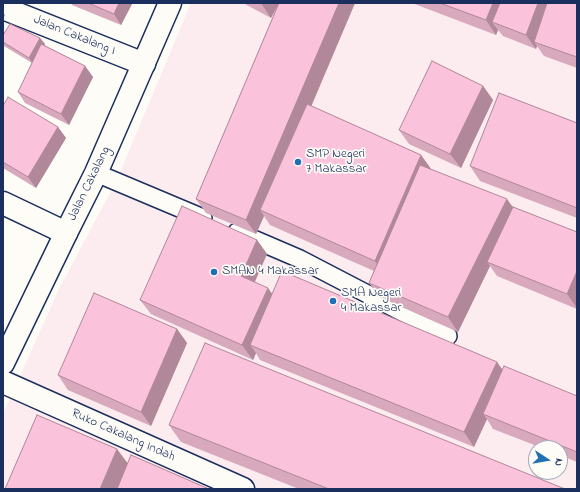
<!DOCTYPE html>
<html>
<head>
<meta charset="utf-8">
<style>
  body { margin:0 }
  #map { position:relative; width:580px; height:492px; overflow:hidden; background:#fdfcf7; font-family:"Indie Flower",sans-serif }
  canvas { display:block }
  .frame { position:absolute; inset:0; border:4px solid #1b2f5e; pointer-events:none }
  .north { position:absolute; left:528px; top:440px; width:40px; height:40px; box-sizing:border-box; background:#fdfcf7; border:1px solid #a3aaba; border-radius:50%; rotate:102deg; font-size:11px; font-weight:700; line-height:16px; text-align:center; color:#1b2f5e }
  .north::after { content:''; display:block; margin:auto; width:14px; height:18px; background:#1f6fb2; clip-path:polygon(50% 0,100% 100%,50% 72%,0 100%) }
</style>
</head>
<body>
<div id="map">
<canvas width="580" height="492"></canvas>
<div class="frame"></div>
<div class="north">N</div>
</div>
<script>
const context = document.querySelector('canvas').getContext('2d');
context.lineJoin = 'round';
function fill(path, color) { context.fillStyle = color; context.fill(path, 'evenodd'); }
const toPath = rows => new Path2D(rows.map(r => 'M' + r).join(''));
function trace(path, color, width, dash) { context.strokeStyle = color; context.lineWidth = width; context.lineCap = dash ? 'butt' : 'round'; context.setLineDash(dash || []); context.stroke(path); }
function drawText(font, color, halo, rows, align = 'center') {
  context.font = font + ' "Indie Flower",sans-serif'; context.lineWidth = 3.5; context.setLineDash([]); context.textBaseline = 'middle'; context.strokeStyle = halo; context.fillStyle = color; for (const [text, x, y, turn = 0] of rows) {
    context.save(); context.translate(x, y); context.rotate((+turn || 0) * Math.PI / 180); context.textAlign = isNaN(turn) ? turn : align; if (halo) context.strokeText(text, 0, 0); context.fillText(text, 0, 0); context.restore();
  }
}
fill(toPath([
  [191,3,577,3,577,489,3,489,3,414,59,289,116,182],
  [536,448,560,448,560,472,536,472]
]), '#fcebef');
const lane = toPath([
  [96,173,203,218],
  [237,232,300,259,448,336]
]);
const street = toPath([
  [3,8,144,64],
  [3,203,66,233],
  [3,382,243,489]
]);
const secondary = toPath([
  [3,363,66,233,96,173,170,3]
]);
trace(lane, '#1b2f5e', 20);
trace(street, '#1b2f5e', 25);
trace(secondary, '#1b2f5e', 25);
trace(lane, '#fdfcf7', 17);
trace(street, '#fdfcf7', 22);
trace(secondary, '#fdfcf7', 22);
fill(toPath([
  [71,3,132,3,132,4,121,25,72,5],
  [243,3,279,3,271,18],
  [279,3,355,3,311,106,421,155,431,169,513,207,577,232,577,309,497,276,490,266,458,332,379,297,369,283,374,271,270,225,264,216,256,234,206,213,196,199],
  [412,3,577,3,577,68,544,56,537,46,536,49,503,36,498,30,496,35],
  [3,35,40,38,45,44,44,45,85,66,93,77,69,125,25,103,18,92,32,63,4,46,3,45],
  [483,86,493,100,461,168,409,144,399,130],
  [3,106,58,127,66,138,36,188,3,168],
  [577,123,577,218,480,181,470,166],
  [257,240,267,254,255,282,272,294,497,362,502,370,577,396,577,462,560,455,560,448,542,448,493,429,487,419,474,447,260,360,256,353,253,360,151,314,140,300],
  [177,329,187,343,151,426,68,390,58,375],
  [169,425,565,489,299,489,181,442]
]), '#d8a8bc');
fill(toPath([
  [119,3,132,3,132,4,121,25,114,14],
  [261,3,279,3,271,18],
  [339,3,355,3,266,213,260,210,264,216,256,234,246,220],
  [493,3,508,3,492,22,498,30,496,35,486,20],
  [538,3,553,3,534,42,537,46,536,49,526,35],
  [3,13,5,15,3,19],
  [40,38,45,44,33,64,29,58],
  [85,66,93,77,69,125,61,114],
  [483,86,493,100,461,168,450,154],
  [58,127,66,138,36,188,28,177],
  [421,155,431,169,385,275,375,261],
  [507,199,517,213,487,262,490,266,458,332,448,317],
  [257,240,267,254,251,290,241,276],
  [577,271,577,308,567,294],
  [268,288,278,302,250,345,256,353,253,360,242,345],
  [177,329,187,343,151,426,141,412],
  [497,362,507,376,483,414,487,419,474,447,464,432],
  [117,449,129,465,119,489,100,489]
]), '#b08899');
const building = toPath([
  [88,3,119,3,114,14,88,3],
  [279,3,339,3,246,220,196,199,279,3],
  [440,3,493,3,486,20,440,3],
  [500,3,538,3,526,35,492,22,500,3],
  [547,3,577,3,577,57,534,42,547,3],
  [10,24,40,38,29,58,3,42,3,35,10,24],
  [41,44,85,66,61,114,18,92,41,44],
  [432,61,483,86,450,154,399,130,432,61],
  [499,93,577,123,577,208,470,166,499,93],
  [8,97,58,127,28,177,3,162,3,106,8,97],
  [307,104,421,155,375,261,260,210,307,104],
  [420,165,507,199,448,317,369,283,420,165],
  [182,206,257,240,241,276,268,288,242,345,140,300,182,206],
  [513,207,577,232,577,271,567,294,487,262,513,207],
  [282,271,497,362,464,432,250,345,282,271],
  [94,293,177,329,141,412,58,375,94,293],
  [205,343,565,489,329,489,169,425,205,343],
  [504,366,577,396,577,452,483,414,504,366],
  [37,415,117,449,100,489,5,489,37,415],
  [131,455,209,489,117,489,131,455]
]);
fill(building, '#fbc3db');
trace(building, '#b08899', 1);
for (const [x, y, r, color] of [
  [298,162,4,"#1f6fb2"],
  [214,272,4,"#1f6fb2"],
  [333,301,4,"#1f6fb2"]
]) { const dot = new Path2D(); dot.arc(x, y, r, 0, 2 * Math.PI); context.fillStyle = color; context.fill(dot); trace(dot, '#fdfcf7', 1.5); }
drawText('13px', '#1b2f5e', '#fdfcf7', [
  ["Jalan Cakalang I",74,36,22],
  ["Jalan Cakalang",90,184,-64],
  ["Ruko Cakalang Indah",123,436,24]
]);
drawText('13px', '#1b2f5e', '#fdfcf7', [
  ["SMP Negeri",306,155],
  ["7 Makassar",306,170],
  ["SMAN 4 Makassar",222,272],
  ["SMA Negeri",341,294],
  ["4 Makassar",341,309]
], 'left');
</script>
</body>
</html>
